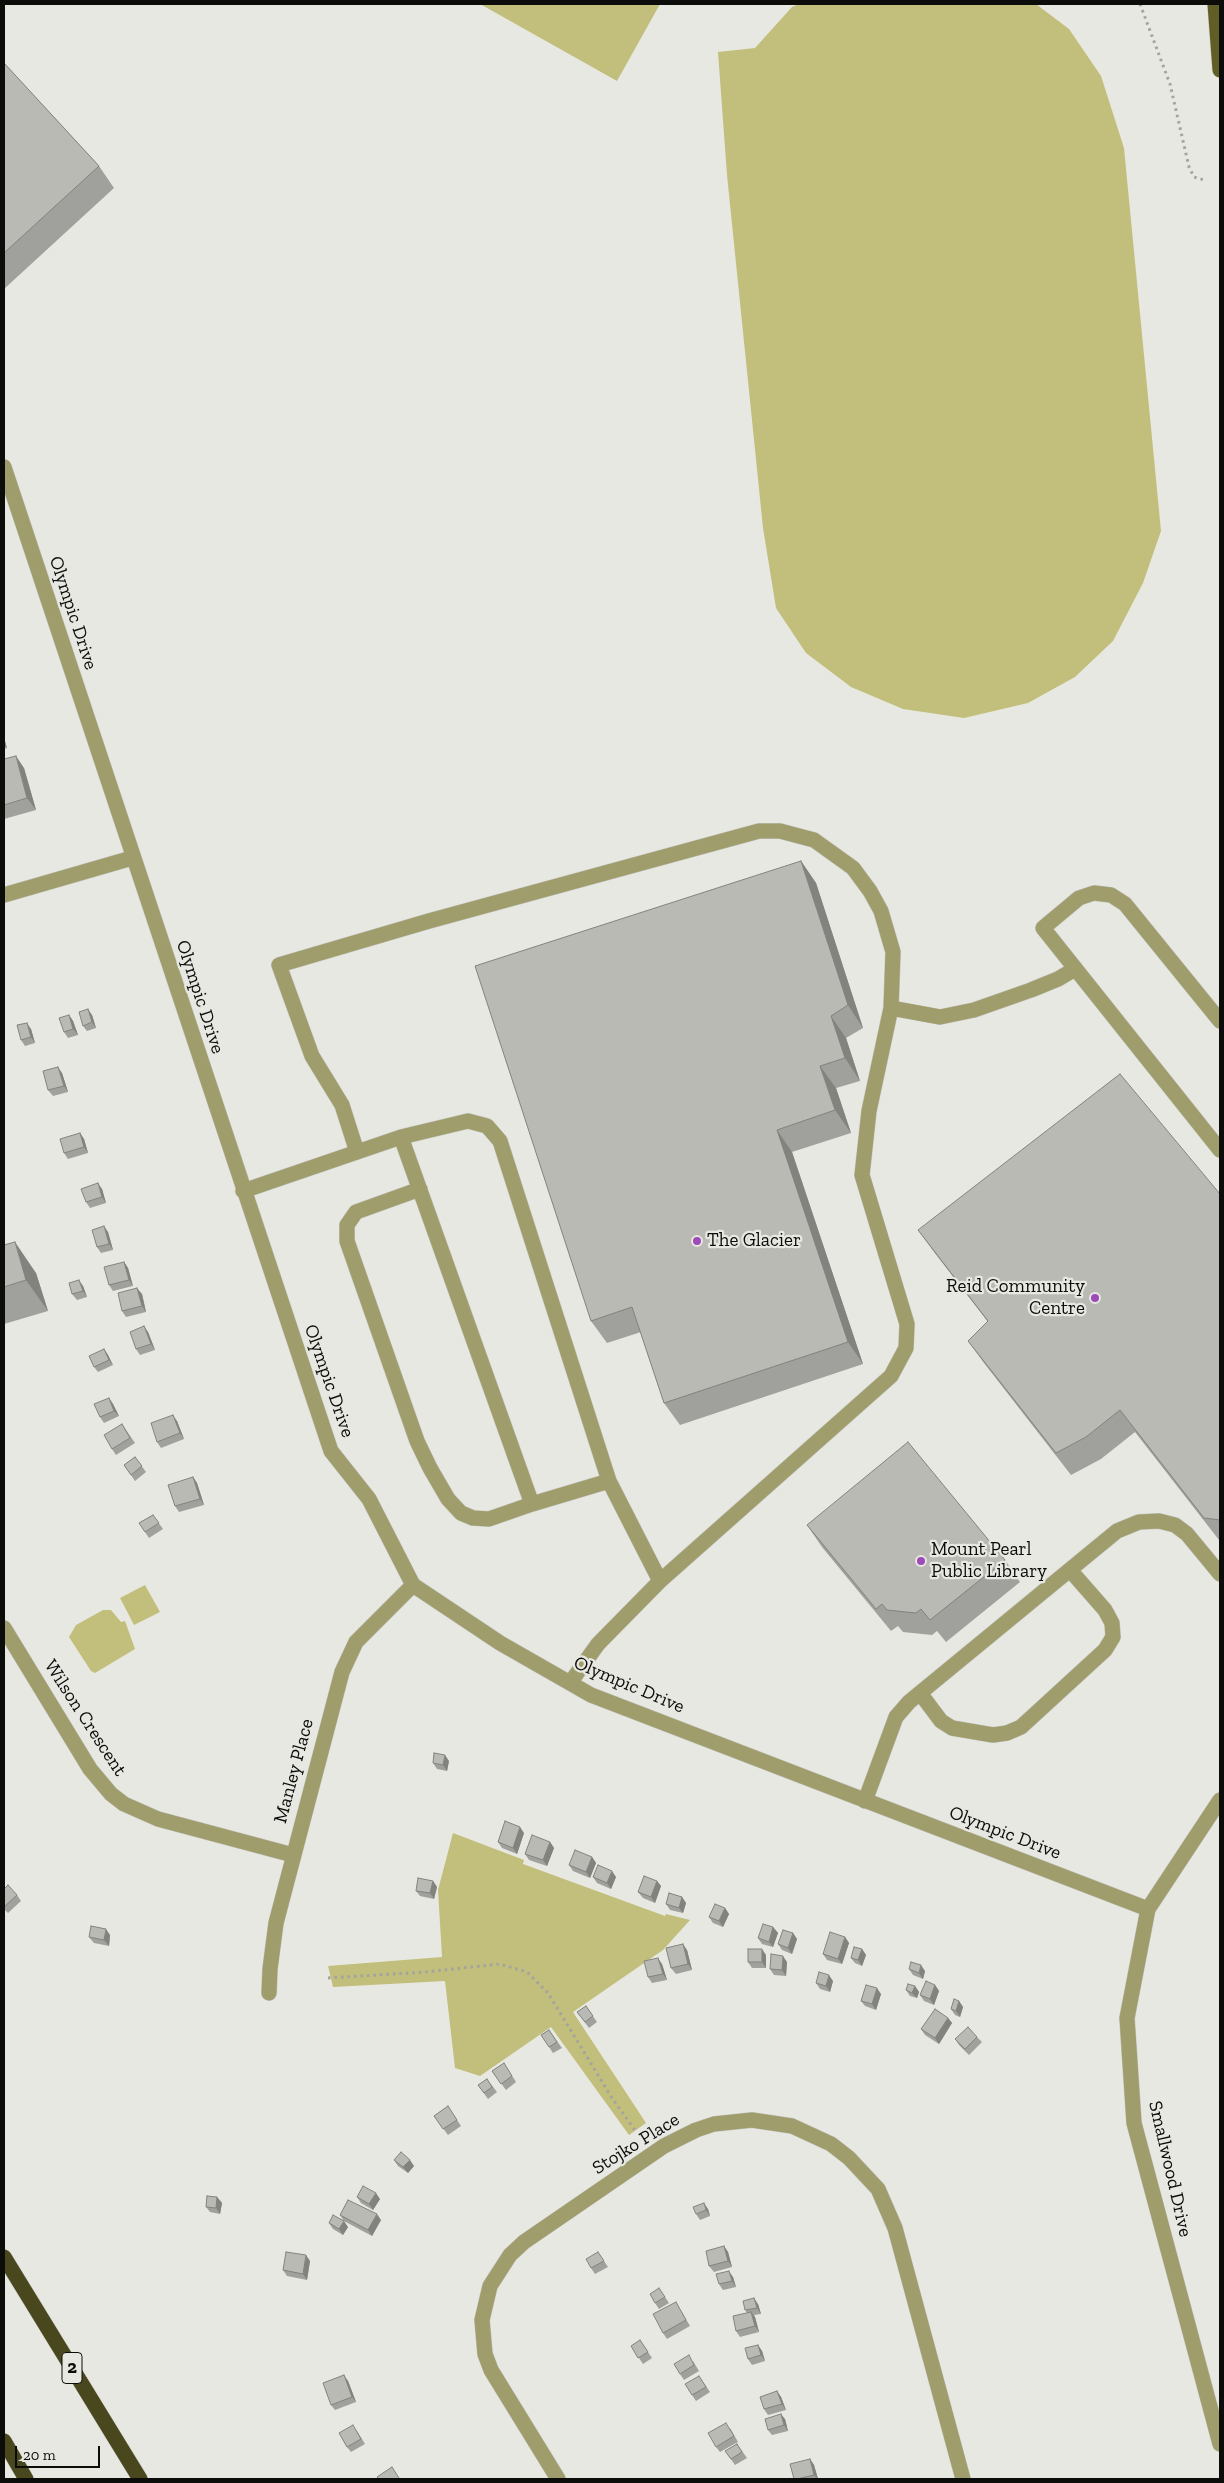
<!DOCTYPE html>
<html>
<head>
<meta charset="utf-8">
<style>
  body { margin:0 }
  #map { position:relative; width:1224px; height:2483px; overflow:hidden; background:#e8e8e3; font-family:"Zilla Slab",serif }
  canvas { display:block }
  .frame { position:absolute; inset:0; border:5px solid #0c0c0a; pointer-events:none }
  .scale { position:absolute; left:15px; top:2446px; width:85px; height:22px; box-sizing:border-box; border:2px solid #0c0c0a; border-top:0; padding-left:6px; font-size:15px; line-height:18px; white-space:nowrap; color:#0c0c0a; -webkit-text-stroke:4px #e8e8e3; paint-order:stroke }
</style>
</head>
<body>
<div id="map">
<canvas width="1224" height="2483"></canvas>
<div class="frame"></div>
<div class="scale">20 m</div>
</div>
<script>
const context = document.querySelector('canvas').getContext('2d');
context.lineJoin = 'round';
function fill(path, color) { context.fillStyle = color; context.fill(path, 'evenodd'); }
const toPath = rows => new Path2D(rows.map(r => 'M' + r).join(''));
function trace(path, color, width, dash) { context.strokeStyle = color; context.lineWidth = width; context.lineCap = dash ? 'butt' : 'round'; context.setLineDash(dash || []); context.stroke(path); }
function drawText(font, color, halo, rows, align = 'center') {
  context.font = font + ' "Zilla Slab",serif'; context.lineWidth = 4.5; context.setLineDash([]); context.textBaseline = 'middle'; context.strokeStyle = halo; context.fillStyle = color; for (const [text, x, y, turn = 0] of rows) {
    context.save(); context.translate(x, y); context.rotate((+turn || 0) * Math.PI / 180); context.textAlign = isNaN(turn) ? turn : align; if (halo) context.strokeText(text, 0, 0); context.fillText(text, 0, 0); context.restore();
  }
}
fill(toPath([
  [480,4,660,4,617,81],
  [799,4,1036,4,1069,29,1101,76,1124,148,1161,531,1143,583,1113,641,1075,677,1028,703,964,718,903,709,851,687,806,653,776,608,763,528,727,175,718,52,755,48,792,7],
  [145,1585,160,1612,134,1625,120,1598],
  [103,1610,111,1610,121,1622,125,1621,135,1649,95,1673,91,1671,69,1637,76,1625],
  [453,1833,524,1860,523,1864,665,1916,666,1914,690,1920,663,1950,573,2012,646,2123,629,2135,551,2027,480,2076,455,2068,445,1981,333,1987,328,1966,442,1957,438,1890]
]), '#c1bf7b');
const minor = toPath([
  [4,467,331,1451,369,1499,413,1585,500,1643,591,1695,1148,1909],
  [4,895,132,858],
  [891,1008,940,1017,974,1010,1031,990,1058,979,1075,969],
  [1220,1021,1125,904,1111,895,1094,893,1079,898,1043,928,1220,1150],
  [401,1137,532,1504,489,1519,473,1518,461,1513,448,1499,430,1468,417,1441,347,1241,347,1225,356,1212,420,1189],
  [357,1152,342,1105,312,1056,279,965,429,921,759,831,780,831,814,840,853,868,870,891,881,911,893,952,891,1008,869,1111,862,1175,907,1324,906,1348,891,1376,660,1581,598,1644,570,1683],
  [243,1191,401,1137,468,1121,487,1126,500,1141,609,1481,660,1581],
  [532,1504,609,1481],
  [4,1628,90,1769,111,1794,124,1804,158,1819,293,1855],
  [920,1693,941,1721,952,1728,993,1735,1007,1733,1021,1727,1105,1650,1113,1637,1112,1623,1105,1610,1070,1570],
  [1220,1800,1148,1909,1127,2018,1134,2123,1220,2444],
  [865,1801,896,1717,909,1702,1117,1531,1139,1522,1159,1521,1175,1525,1187,1534,1220,1574],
  [269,1993,270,1969,276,1923,342,1672,356,1642,413,1585],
  [558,2479,491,2370,485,2354,482,2320,490,2286,510,2255,524,2242,664,2146,696,2130,714,2124,752,2120,792,2126,831,2144,849,2158,878,2189,895,2228,963,2479]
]);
const major = toPath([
  [1215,4,1220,70]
]);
const highway = toPath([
  [4,2257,140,2479],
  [4,2441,26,2479]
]);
trace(minor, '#c5c5c0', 16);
trace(major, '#c5c5c0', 16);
trace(highway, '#c5c5c0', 16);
trace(toPath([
  [1140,4,1170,84,1189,167,1194,177,1204,180],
  [328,1978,425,1972,500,1964,527,1972,548,1993,612,2098,637,2133]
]), '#a3a39f', 3, [2.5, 4]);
trace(minor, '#9f9d6c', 15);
trace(major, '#605d25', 15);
trace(highway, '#48471d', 15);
fill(toPath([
  [4,63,99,166,114,188,4,289],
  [4,738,7,748,4,749],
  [4,759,24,768,36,810,4,819],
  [801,861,816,883,863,1028,846,1038,860,1081,836,1088,851,1133,792,1152,863,1364,680,1425,664,1403,641,1332,607,1343,591,1321],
  [69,1015,73,1021,78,1035,68,1038,64,1032],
  [92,1015,96,1028,87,1031,83,1026],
  [31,1029,35,1043,25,1046,21,1040],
  [62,1073,68,1092,53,1096,48,1090],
  [80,1133,84,1139,88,1153,68,1159,64,1153],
  [102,1189,106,1203,90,1208,86,1202],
  [1220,1194,1220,1540,1219,1540,1135,1432,1101,1459,1071,1475,984,1363,968,1341,988,1322,934,1252,918,1230],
  [108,1232,113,1250,101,1253,97,1247],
  [4,1245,36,1273,48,1311,4,1324],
  [124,1262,128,1268,133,1286,113,1291,109,1285],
  [83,1286,87,1297,77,1300,72,1294],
  [142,1294,146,1312,126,1317,122,1311],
  [148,1332,155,1350,140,1355,136,1349],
  [104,1349,108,1355,113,1365,98,1372,94,1367],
  [109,1398,113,1404,119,1416,104,1423,100,1417],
  [177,1421,184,1439,161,1448,157,1442],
  [122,1424,135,1443,116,1455,112,1449],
  [135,1457,146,1472,135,1481,124,1465],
  [193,1477,197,1483,204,1505,179,1512,175,1506],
  [153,1515,163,1529,149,1538,139,1523],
  [807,1525,1005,1560,1020,1582,946,1642,937,1631,932,1635,903,1632,898,1626,891,1631,822,1547],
  [449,1761,447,1771,437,1769,433,1763],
  [524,1833,517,1854,502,1848,498,1842],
  [550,1842,554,1848,547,1866,529,1860,525,1854],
  [592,1857,596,1863,590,1878,573,1871,569,1865],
  [593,1877,616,1877,611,1889,597,1883],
  [433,1881,437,1887,434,1899,420,1896,416,1891],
  [657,1881,661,1886,655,1903,643,1898,638,1892],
  [4,1889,17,1895,21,1901,8,1913,4,1909],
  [682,1897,686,1903,683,1913,670,1910,666,1904],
  [725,1908,729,1914,723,1927,713,1923,709,1917],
  [773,1927,778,1933,773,1947,762,1944,758,1938],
  [793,1933,797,1939,792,1954,782,1950,778,1944],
  [110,1935,109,1946,94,1943,89,1937],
  [845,1937,849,1943,842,1964,827,1960,823,1954],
  [862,1949,866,1955,862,1966,855,1963,851,1958],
  [687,1950,692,1970,676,1974,671,1968],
  [766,1955,766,1968,752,1968,748,1962],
  [787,1962,786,1976,774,1975,770,1969],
  [662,1964,667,1980,652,1983,648,1977],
  [909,1969,925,1971,923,1979,913,1975],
  [833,1981,830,1992,820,1989,816,1983],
  [935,1985,939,1991,934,2005,924,2001,920,1995],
  [915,1986,919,1992,917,1998,910,1996,906,1990],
  [881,1994,876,2010,865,2006,861,2001],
  [959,2001,963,2007,960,2017,955,2015,951,2009],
  [586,2006,597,2022,589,2028,577,2012],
  [948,2018,952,2023,939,2044,925,2035,921,2029],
  [549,2030,562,2048,553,2053,541,2035],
  [977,2037,982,2042,969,2055,959,2045,955,2039],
  [504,2063,516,2082,506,2090,492,2071],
  [487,2079,497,2092,488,2099,478,2085],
  [448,2106,461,2126,448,2135,434,2116],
  [394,2160,414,2166,408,2173,398,2166],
  [217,2197,222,2203,220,2214,210,2212,206,2207],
  [357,2197,380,2199,373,2210,361,2203],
  [708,2209,710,2216,700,2220,696,2214],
  [340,2215,381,2220,372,2236,344,2221],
  [329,2223,348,2227,343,2235,333,2229],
  [724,2246,728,2252,732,2267,714,2272,709,2266],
  [602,2258,608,2267,595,2274,591,2268],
  [310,2261,307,2280,287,2276,283,2270],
  [733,2277,736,2287,723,2290,719,2284],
  [659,2288,669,2303,659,2309,655,2303],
  [676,2302,690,2326,667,2339,663,2333],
  [758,2304,761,2314,754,2315,755,2317,759,2332,740,2337,736,2331,747,2313,745,2310],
  [640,2340,652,2358,643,2364,631,2346],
  [758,2345,762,2351,765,2361,752,2365,748,2359],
  [693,2361,699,2371,684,2380,680,2374],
  [699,2376,710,2392,696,2401,692,2395],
  [348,2381,356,2402,335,2410,331,2405],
  [777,2391,781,2397,786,2410,768,2415,764,2409],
  [785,2419,788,2431,772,2435,768,2430],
  [730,2428,738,2442,720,2452,716,2447],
  [357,2431,365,2444,351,2452,347,2447],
  [737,2444,747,2458,735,2465,725,2451],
  [810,2459,814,2465,818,2479,794,2479]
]), '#a0a09c');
fill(toPath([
  [4,738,7,748,4,744],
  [16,756,24,768,36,810,27,798],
  [801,861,816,883,863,1028,848,1005],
  [88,1009,92,1015,96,1028,92,1022],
  [69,1015,73,1021,78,1035,73,1029],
  [831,1016,846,1038,860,1081,845,1058],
  [27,1023,31,1029,35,1043,31,1037],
  [820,1066,836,1088,851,1133,835,1110],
  [58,1067,62,1073,68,1092,64,1086],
  [777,1130,792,1152,863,1364,848,1342],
  [80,1133,84,1139,88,1153,84,1147],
  [98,1183,102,1189,106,1203,102,1197],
  [104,1226,108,1232,113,1250,109,1244],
  [15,1242,36,1273,48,1311,26,1280],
  [124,1262,128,1268,133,1286,129,1280],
  [79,1280,83,1286,87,1297,83,1291],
  [137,1288,142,1294,146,1312,142,1306],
  [144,1326,148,1332,155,1350,151,1344],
  [104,1349,108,1355,113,1365,109,1360],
  [109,1398,113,1404,119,1416,114,1411],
  [173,1415,177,1421,184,1439,180,1433],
  [193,1477,197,1483,204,1505,200,1499],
  [445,1755,449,1761,447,1771,443,1765],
  [520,1827,524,1833,517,1854,513,1848],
  [550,1842,554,1848,547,1866,543,1860],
  [592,1857,596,1863,590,1878,586,1872],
  [612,1871,616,1877,611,1889,607,1883],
  [433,1881,437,1887,434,1899,430,1893],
  [657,1881,661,1886,655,1903,651,1897],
  [682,1897,686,1903,683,1913,679,1908],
  [725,1908,729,1914,723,1927,719,1921],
  [773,1927,778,1933,773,1947,769,1942],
  [106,1929,110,1935,109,1946,104,1940],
  [793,1933,797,1939,792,1954,788,1948],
  [845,1937,849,1943,842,1964,838,1959],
  [683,1944,687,1950,692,1970,688,1964],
  [762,1949,766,1955,766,1968,762,1962],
  [862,1949,866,1955,862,1966,858,1960],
  [783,1956,787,1962,786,1976,782,1970],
  [658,1958,662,1964,667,1980,663,1974],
  [921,1965,925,1971,923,1979,919,1973],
  [829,1975,833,1981,830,1992,826,1986],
  [935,1985,939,1991,934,2005,930,1999],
  [915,1986,919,1992,917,1998,912,1993],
  [877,1988,881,1994,876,2010,872,2004],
  [959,2001,963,2007,960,2017,956,2011],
  [948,2018,952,2023,939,2044,935,2038],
  [410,2160,414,2166,408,2173,403,2167],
  [376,2193,380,2199,373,2210,369,2204],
  [217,2197,222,2203,220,2214,216,2208],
  [704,2203,708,2209,710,2216,706,2210],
  [377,2214,381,2220,372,2236,368,2230],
  [344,2221,348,2227,343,2235,339,2229],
  [724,2246,728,2252,732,2267,728,2261],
  [306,2255,310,2261,307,2280,303,2274],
  [729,2271,733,2277,736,2287,732,2281],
  [754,2298,758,2304,761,2314,757,2308],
  [751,2312,755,2317,759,2332,755,2326],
  [758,2345,762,2351,765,2361,761,2355],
  [344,2375,348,2381,356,2402,352,2397],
  [777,2391,781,2397,786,2410,782,2404],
  [781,2414,785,2419,788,2431,784,2425],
  [810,2459,814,2465,818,2479,814,2475]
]), '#82827f');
const building = toPath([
  [4,63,99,166,4,253,4,63],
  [16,756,27,798,4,805,4,759,16,756],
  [801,861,848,1005,831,1016,845,1058,820,1066,835,1110,777,1130,848,1342,664,1403,632,1307,591,1321,475,966,801,861],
  [88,1009,92,1022,83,1026,79,1012,88,1009],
  [69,1015,73,1029,64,1032,59,1018,69,1015],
  [27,1023,31,1037,21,1040,17,1025,27,1023],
  [58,1067,64,1086,48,1090,43,1071,58,1067],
  [1120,1074,1220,1194,1220,1520,1204,1518,1120,1410,1086,1437,1056,1453,968,1341,988,1321,918,1230,1120,1074],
  [80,1133,84,1147,64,1153,60,1139,80,1133],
  [98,1183,102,1197,86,1202,81,1189,98,1183],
  [104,1226,109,1244,97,1247,92,1230,104,1226],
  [15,1242,26,1280,4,1287,4,1245,15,1242],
  [124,1262,129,1280,109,1285,104,1267,124,1262],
  [79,1280,83,1291,72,1294,69,1283,79,1280],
  [137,1288,142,1306,122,1311,118,1293,137,1288],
  [144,1326,151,1344,136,1349,130,1332,144,1326],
  [104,1349,109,1360,94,1367,89,1356,104,1349],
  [109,1398,114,1411,100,1417,94,1404,109,1398],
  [173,1415,180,1433,157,1442,151,1423,173,1415],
  [122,1424,130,1438,112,1449,104,1435,122,1424],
  [908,1442,1005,1560,930,1620,921,1609,916,1613,887,1610,882,1604,876,1609,807,1525,908,1442],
  [135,1457,142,1466,131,1475,124,1465,135,1457],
  [193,1477,200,1499,175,1506,168,1485,193,1477],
  [153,1515,159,1523,145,1532,139,1523,153,1515],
  [434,1753,445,1755,443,1765,433,1763,434,1753],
  [505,1821,520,1827,513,1848,498,1842,505,1821],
  [532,1835,550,1842,543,1860,525,1854,532,1835],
  [575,1850,592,1857,586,1872,569,1865,575,1850],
  [598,1865,612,1871,607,1883,593,1877,598,1865],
  [644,1876,657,1881,651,1897,638,1892,644,1876],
  [418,1878,433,1881,430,1893,416,1891,418,1878],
  [8,1885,17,1895,4,1907,4,1889,8,1885],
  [669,1893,682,1897,679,1908,666,1904,669,1893],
  [715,1904,725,1908,719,1921,709,1917,715,1904],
  [763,1924,773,1927,769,1942,758,1938,763,1924],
  [91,1926,106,1929,104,1940,89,1937,91,1926],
  [783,1930,793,1933,788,1948,778,1944,783,1930],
  [830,1932,845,1937,838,1959,823,1954,830,1932],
  [683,1944,688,1964,671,1968,666,1948,683,1944],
  [854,1947,862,1949,858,1960,851,1958,854,1947],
  [748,1949,762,1949,762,1962,748,1962,748,1949],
  [771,1954,783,1956,782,1970,770,1969,771,1954],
  [658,1958,663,1974,648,1977,644,1961,658,1958],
  [911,1962,921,1965,919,1973,909,1969,911,1962],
  [819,1972,829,1975,826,1986,816,1983,819,1972],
  [926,1981,935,1985,930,1999,920,1995,926,1981],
  [908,1984,915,1986,912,1993,906,1990,908,1984],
  [866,1985,877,1988,872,2004,861,2001,866,1985],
  [954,1999,959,2001,956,2011,951,2009,954,1999],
  [586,2006,593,2016,585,2022,577,2012,586,2006],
  [935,2009,948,2018,935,2038,921,2029,935,2009],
  [968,2027,977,2037,965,2049,955,2039,968,2027],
  [549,2030,557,2042,549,2047,541,2035,549,2030],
  [504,2063,512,2076,501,2084,492,2071,504,2063],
  [487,2079,492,2087,484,2093,478,2085,487,2079],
  [448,2106,457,2120,443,2129,434,2116,448,2106],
  [401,2152,410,2160,403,2167,394,2160,401,2152],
  [363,2186,376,2193,369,2204,357,2197,363,2186],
  [207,2196,217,2197,216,2208,206,2207,207,2196],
  [348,2200,377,2214,368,2230,340,2215,348,2200],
  [704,2203,706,2210,696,2214,693,2207,704,2203],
  [333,2215,344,2221,339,2229,329,2223,333,2215],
  [724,2246,728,2261,709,2266,706,2251,724,2246],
  [286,2252,306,2255,303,2274,283,2270,286,2252],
  [598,2252,604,2261,591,2268,586,2259,598,2252],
  [729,2271,732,2281,719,2284,716,2274,729,2271],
  [659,2288,665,2297,655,2303,650,2294,659,2288],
  [754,2298,757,2308,745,2310,743,2301,754,2298],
  [676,2302,686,2320,663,2333,653,2314,676,2302],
  [751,2312,755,2326,736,2331,733,2316,751,2312],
  [640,2340,648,2352,638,2358,631,2346,640,2340],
  [758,2345,761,2355,748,2359,745,2348,758,2345],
  [689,2355,694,2365,680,2374,674,2364,689,2355],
  [344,2375,352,2397,331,2405,323,2383,344,2375],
  [699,2376,706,2387,692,2395,685,2384,699,2376],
  [777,2391,782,2404,764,2409,760,2397,777,2391],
  [781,2414,784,2425,768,2430,765,2419,781,2414],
  [726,2423,734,2436,716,2447,708,2433,726,2423],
  [353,2425,361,2439,347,2447,339,2433,353,2425],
  [737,2444,742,2452,731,2459,725,2451,737,2444],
  [810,2459,814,2475,797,2479,794,2479,790,2464,810,2459],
  [392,2467,399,2478,396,2479,379,2479,377,2477,392,2467]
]);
fill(building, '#babab5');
trace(building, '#82827f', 1);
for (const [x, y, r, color] of [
  [697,1241,5,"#9e4bba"],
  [1095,1298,5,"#9e4bba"],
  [921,1561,5,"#9e4bba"]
]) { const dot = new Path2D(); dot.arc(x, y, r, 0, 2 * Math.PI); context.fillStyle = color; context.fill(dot); trace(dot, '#e8e8e3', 2); }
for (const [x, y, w] of [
  [72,2368,20]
]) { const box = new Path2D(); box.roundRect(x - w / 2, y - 15.5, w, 31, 4); context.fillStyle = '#e8e8e3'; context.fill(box); trace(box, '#0c0c0a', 1); }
drawText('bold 18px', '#0c0c0a', null, [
  ["2",72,2368]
]);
drawText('19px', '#0c0c0a', '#e8e8e3', [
  ["Olympic Drive",73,613,72],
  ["Olympic Drive",200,997,72],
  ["Olympic Drive",329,1381,71],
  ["Olympic Drive",629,1685,23],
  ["Wilson Crescent",85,1718,57],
  ["Manley Place",294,1771,-75],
  ["Olympic Drive",1005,1833,21],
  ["Stojko Place",636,2144,-32],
  ["Smallwood Drive",1170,2169,77]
]);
drawText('19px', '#0c0c0a', '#e8e8e3', [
  ["The Glacier",707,1241],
  ["Reid Community",1085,1287,"right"],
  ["Centre",1085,1309,"right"],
  ["Mount Pearl",931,1550],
  ["Public Library",931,1572]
], 'left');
</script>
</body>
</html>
